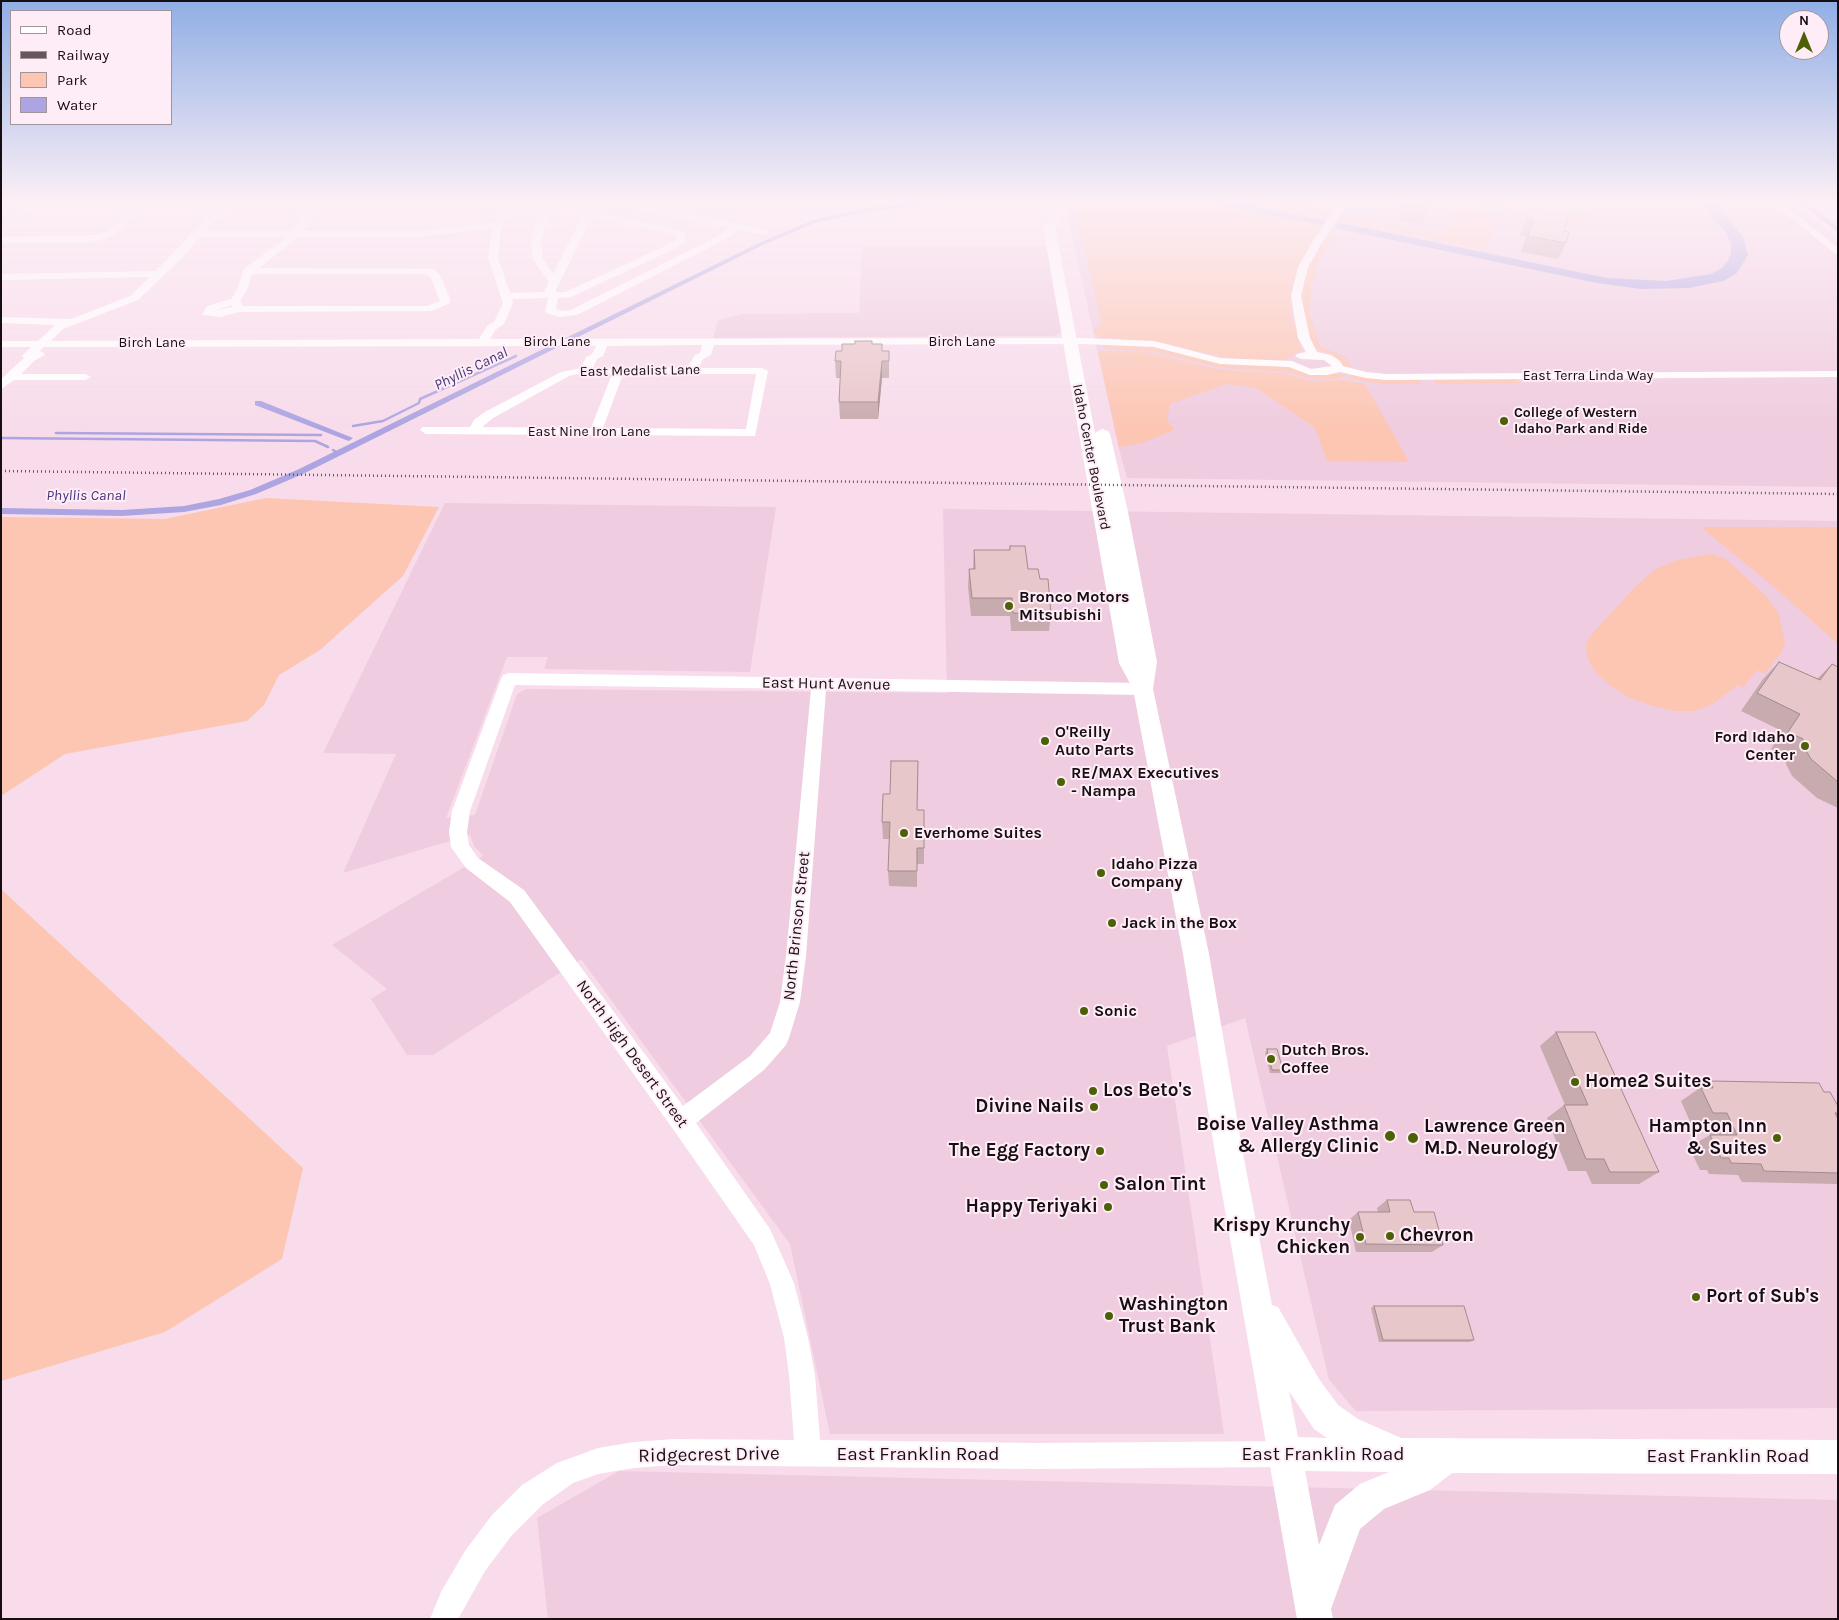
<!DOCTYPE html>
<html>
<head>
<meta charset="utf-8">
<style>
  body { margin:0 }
  #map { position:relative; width:1839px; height:1620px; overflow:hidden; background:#f8dceb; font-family:Karla,sans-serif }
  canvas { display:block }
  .frame { position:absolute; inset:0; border:2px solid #170e13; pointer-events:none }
  .legend { position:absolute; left:10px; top:10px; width:162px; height:115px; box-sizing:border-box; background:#feedf6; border:1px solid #a2949b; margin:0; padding:6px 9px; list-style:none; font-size:15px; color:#170e13 }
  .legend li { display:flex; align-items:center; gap:10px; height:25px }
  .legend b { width:25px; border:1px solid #a2949b }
  .north { position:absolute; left:1779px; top:10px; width:50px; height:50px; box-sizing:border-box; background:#feedf6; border:1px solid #a2949b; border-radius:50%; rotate:0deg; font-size:14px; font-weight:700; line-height:20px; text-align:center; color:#170e13 }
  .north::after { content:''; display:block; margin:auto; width:18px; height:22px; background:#4e6005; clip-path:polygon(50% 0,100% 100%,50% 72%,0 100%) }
</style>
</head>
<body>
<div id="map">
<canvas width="1839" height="1620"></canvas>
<div class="frame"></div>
<ul class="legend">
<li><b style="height:6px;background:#fff"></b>Road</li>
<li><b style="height:6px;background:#66565e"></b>Railway</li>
<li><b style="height:14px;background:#fcc6b3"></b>Park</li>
<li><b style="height:14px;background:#ada5e1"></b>Water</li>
</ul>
<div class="north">N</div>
</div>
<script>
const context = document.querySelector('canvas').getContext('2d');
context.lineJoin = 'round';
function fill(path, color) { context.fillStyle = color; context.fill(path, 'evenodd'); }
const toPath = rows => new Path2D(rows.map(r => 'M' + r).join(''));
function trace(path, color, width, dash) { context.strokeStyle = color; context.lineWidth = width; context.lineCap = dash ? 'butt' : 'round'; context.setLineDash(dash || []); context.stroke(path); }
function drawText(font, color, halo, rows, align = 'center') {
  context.font = font + ' Karla,sans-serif'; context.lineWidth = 4; context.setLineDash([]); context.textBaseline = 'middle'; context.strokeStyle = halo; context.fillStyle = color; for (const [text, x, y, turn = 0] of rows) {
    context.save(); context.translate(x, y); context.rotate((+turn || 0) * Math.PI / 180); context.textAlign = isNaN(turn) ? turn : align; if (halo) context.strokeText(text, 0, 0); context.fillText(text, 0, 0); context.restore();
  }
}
fill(toPath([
  [827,203,828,202,893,203,855,206,826,213],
  [1065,203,1792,203,1838,237,1838,487,1127,478,1118,445],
  [862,247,1047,247,1062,332,1057,335,1052,336,713,338,718,320,742,314,859,313],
  [445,503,776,507,750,672,544,669,548,657,507,657,446,818,475,815,517,694,526,689,947,693,943,509,1838,521,1838,1020,1836,1020,1838,1023,1838,1408,1356,1411,1329,1380,1245,1018,1167,1046,1224,1434,830,1434,790,1244,581,959,433,1055,407,1055,371,999,387,989,332,945,483,856,474,846,470,835,343,873,396,754,323,753],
  [619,1471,1838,1500,1838,1619,548,1619,537,1518]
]), '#efccdf');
fill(toPath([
  [1311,202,1325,205,1327,203,1331,202,1336,206,1330,217,1246,203],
  [1074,203,1209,203,1323,225,1302,259,1292,286,1292,316,1302,350,1284,360,1237,360,1163,343,1099,337,1093,331,1101,322],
  [1508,203,1515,203,1551,216,1549,221,1504,214],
  [1456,206,1500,214,1485,250,1341,220,1352,216,1442,236],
  [1561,209,1587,214,1584,226,1558,217],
  [1330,231,1334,237,1319,262,1311,285,1310,314,1320,346,1345,357,1350,363,1351,369,1344,366,1336,357,1315,348,1307,331,1302,299,1303,285,1308,268],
  [1103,344,1152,347,1232,365,1285,366,1308,374,1348,374,1335,379,1307,378,1283,371,1241,370,1218,367,1150,351,1104,349],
  [1101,351,1145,352,1217,369,1246,372,1282,373,1311,381,1344,380,1365,384,1409,462,1327,461,1315,428,1256,388,1227,384,1170,404,1167,419,1174,430,1142,443,1119,447,1098,352],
  [1353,375,1378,379,1418,380,1424,384,1381,384,1348,378],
  [1437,379,1514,379,1521,383,1435,384,1434,381],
  [266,498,439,507,403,576,320,650,279,675,264,705,247,721,65,754,1,796,1,517,165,519],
  [1701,527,1838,527,1838,644,1774,587],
  [1711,554,1726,559,1766,596,1779,614,1785,643,1781,653,1765,674,1757,670,1743,688,1738,685,1711,705,1694,711,1674,711,1650,705,1630,698,1611,686,1596,673,1587,657,1586,644,1592,634,1637,585,1654,570,1677,560],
  [1,889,303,1168,282,1259,165,1332,1,1381]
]), '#fcc6b3');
fill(toPath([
  [1209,203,1237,203,1326,221,1323,225],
  [1701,203,1715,203,1728,217,1743,237,1748,255,1736,274,1723,281,1689,288,1641,289,1597,283,1335,228,1338,223,1351,225,1607,278,1666,281,1711,274,1722,268,1728,261,1731,252,1731,243,1726,233]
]), '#ada5e1');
trace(toPath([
  [353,426,383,421,419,403,420,399,516,356],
  [56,433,321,435],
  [1,438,315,441,328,447],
  [333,450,338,453]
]), '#ada5e1', 2.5);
fill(toPath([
  [921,202,947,202,859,213,815,223,763,245,303,474,256,494,221,505,184,512,122,516,1,514,1,508,122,510,184,506,219,499,250,490,297,470,759,243,813,220,859,209,921,202],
  [1798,202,1806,202,1838,227,1838,232,1798,202],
  [255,401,261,401,353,438,349,441,346,440,255,405,255,401]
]), '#ada5e1');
fill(toPath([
  [1,202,33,204,138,204,140,202,148,202,148,204,220,204,232,202,205,231,292,231,302,220,304,202,464,202,460,206,313,207,312,220,303,231,420,231,495,222,502,209,505,208,571,209,674,228,686,234,686,241,676,248,571,297,558,298,556,309,561,311,571,310,718,236,729,228,602,202,623,202,764,229,769,232,764,235,739,230,724,240,577,315,560,317,546,313,545,311,548,298,512,299,513,303,504,324,495,330,490,339,1082,338,1154,341,1220,358,1292,361,1311,369,1332,366,1324,360,1301,359,1295,356,1297,354,1306,352,1298,338,1291,296,1298,267,1313,241,1340,202,1349,202,1323,241,1308,267,1301,296,1310,338,1317,352,1331,355,1340,361,1343,366,1366,372,1387,374,1838,371,1838,377,1387,380,1366,378,1340,372,1327,375,1310,375,1289,367,1220,364,1154,347,1082,344,714,345,711,355,703,359,698,368,762,368,768,371,755,436,426,434,420,430,422,427,470,427,474,420,485,412,561,372,581,368,586,357,592,354,596,346,44,347,40,351,45,354,43,356,34,361,21,374,85,374,91,377,85,380,14,380,1,389,1,379,24,358,22,356,31,347,1,347,1,341,38,341,55,325,1,323,1,317,71,319,130,296,150,277,1,280,1,274,156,271,214,210,143,210,114,235,99,241,82,243,1,243,1,237,97,235,108,231,132,210,33,210,1,207,1,202],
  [507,214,539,214,531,241,533,259,549,282,544,292,510,293,498,258,501,229,507,214],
  [549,214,582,217,553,274,543,259,541,241,549,214],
  [591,218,671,233,677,237,670,244,565,292,555,292,591,218],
  [492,228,488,258,503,303,494,322,487,326,479,339,51,341,63,329,138,300,181,259,200,237,287,237,244,269,237,290,231,299,207,306,203,313,204,315,220,317,239,312,432,311,450,303,450,298,441,277,434,269,259,268,298,237,420,237,492,228],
  [252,274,427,274,431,278,440,301,427,306,243,306,240,301,247,290,252,274],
  [232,305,233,307,215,310,232,305],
  [702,345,700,353,695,355,687,368,593,368,597,359,603,356,607,346,702,345],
  [577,374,612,374,591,428,482,427,493,418,569,376,577,374],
  [623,374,756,374,746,429,603,428,623,374],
  [1771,202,1781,202,1838,248,1838,256,1771,202],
  [509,673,1143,683,1149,685,1151,689,1149,693,1143,695,826,690,806,956,800,1002,789,1038,786,1045,764,1070,696,1123,770,1229,794,1283,808,1338,815,1375,820,1440,1036,1443,1286,1441,1295,1445,1299,1454,1295,1463,1286,1467,1036,1469,674,1465,634,1468,598,1474,573,1483,542,1505,512,1535,485,1571,458,1619,430,1619,441,1592,465,1551,492,1515,522,1485,557,1463,598,1448,634,1442,674,1439,794,1440,789,1375,784,1338,770,1284,754,1245,673,1129,510,902,466,868,451,847,449,832,452,811,501,679,503,675,509,673],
  [515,685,811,689,786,956,780,1002,770,1033,750,1056,683,1106,524,890,478,858,469,845,467,832,470,811,515,685]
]), '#fff');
fill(toPath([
  [1039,202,1051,202,1053,209,1058,213,1059,223,1055,228,1095,433,1102,429,1108,431,1110,434,1128,512,1157,662,1153,689,1209,954,1244,1159,1272,1305,1278,1307,1319,1379,1338,1405,1358,1419,1401,1438,1838,1440,1838,1474,1452,1473,1430,1490,1384,1509,1360,1529,1331,1609,1333,1619,1297,1619,1216,1159,1183,954,1133,689,1119,663,1043,227,1047,222,1046,215,1041,211,1039,202],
  [1105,485,1110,512,1116,543,1105,485],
  [1289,1391,1314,1429,1327,1438,1298,1437,1289,1391],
  [1305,1471,1389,1472,1360,1484,1335,1505,1319,1545,1305,1471]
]), '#fff');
trace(toPath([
  [1,471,1838,494]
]), '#66565e', 2.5, [1, 3]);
fill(toPath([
  [1404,202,1431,202,1422,224,1398,220],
  [1471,202,1503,202,1501,208],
  [1531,209,1564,231,1566,243,1558,259,1521,252,1526,236,1520,235],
  [872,344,883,351,889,351,889,378,882,378,878,419,840,419,839,402,840,378,836,378,835,361,842,351],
  [1010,546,1028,569,1040,579,1051,614,1049,631,1011,631,1010,616,971,616,968,587,969,569,973,569,974,550,1009,550],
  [1779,662,1817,679,1832,664,1838,667,1838,808,1817,798,1792,776,1786,764,1785,756,1771,749,1782,731,1741,711,1763,679],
  [918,810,924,827,924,864,917,864,917,887,889,886,888,871,889,839,883,839,882,822],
  [1556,1032,1659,1172,1639,1184,1592,1184,1586,1171,1568,1171,1547,1118,1564,1105,1565,1105,1540,1046],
  [1267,1049,1283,1070,1280,1073,1270,1073,1265,1053],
  [1710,1081,1824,1092,1838,1106,1838,1115,1836,1116,1838,1119,1838,1184,1742,1182,1738,1175,1709,1174,1707,1170,1700,1170,1689,1147,1710,1135,1706,1126,1692,1126,1681,1101],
  [1387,1200,1414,1212,1443,1245,1432,1252,1356,1252,1349,1220,1358,1212,1378,1212,1377,1208],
  [1374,1306,1474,1340,1470,1342,1379,1342,1371,1308]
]), '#c8abae');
fill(toPath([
  [882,361,882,378,878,419,878,402]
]), '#a28b8d');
const building = toPath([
  [1404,202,1430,202,1428,208,1403,204,1404,202],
  [1531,209,1569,216,1564,231,1569,232,1566,243,1528,236,1533,220,1527,219,1531,209],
  [855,341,872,341,872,344,882,344,882,351,889,351,889,361,882,361,878,402,839,402,841,361,835,361,836,351,842,351,842,344,855,344,855,341],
  [1010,546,1025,546,1028,569,1038,569,1040,579,1048,579,1051,614,1013,613,1012,598,972,598,969,569,975,569,974,550,1010,550,1010,546],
  [1779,662,1820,680,1832,664,1838,667,1838,782,1811,759,1804,747,1803,739,1788,732,1800,714,1757,693,1779,662],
  [891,761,918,761,917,810,924,810,924,848,917,848,917,871,888,871,890,822,882,822,883,794,890,794,891,761],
  [1556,1032,1595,1032,1659,1172,1610,1172,1604,1159,1586,1159,1564,1105,1588,1105,1556,1032],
  [1267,1049,1277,1049,1283,1070,1272,1070,1267,1049],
  [1710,1081,1819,1083,1824,1092,1830,1092,1838,1106,1838,1113,1835,1113,1838,1119,1838,1173,1764,1171,1761,1164,1731,1163,1729,1158,1721,1158,1710,1135,1737,1135,1727,1113,1713,1113,1701,1088,1713,1088,1710,1081],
  [1387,1200,1410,1200,1414,1212,1434,1212,1443,1245,1366,1244,1358,1212,1390,1212,1387,1200],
  [1374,1306,1464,1306,1474,1340,1383,1340,1374,1306]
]);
fill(building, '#e8c7ca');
trace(building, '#a28b8d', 1);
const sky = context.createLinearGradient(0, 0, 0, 429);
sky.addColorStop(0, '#90aee5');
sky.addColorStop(0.47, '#fceff6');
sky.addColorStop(1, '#fceff600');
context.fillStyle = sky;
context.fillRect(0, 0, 1839, 429);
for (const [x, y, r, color] of [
  [1504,421,5,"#4e6005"],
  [1009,606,5,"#4e6005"],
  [1045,741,5,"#4e6005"],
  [1805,746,5,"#4e6005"],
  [1061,782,5,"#4e6005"],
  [904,833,5,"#4e6005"],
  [1101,873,5,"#4e6005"],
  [1112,923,5,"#4e6005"],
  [1084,1011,5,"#4e6005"],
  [1271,1059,5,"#4e6005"],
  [1575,1082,5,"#4e6005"],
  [1093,1091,5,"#4e6005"],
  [1094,1107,5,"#4e6005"],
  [1390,1136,6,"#4e6005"],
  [1413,1138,6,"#4e6005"],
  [1777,1138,5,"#4e6005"],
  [1100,1151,5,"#4e6005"],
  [1104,1185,5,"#4e6005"],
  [1108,1207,5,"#4e6005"],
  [1390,1236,5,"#4e6005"],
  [1360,1237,5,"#4e6005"],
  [1696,1297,5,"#4e6005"],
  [1109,1316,5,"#4e6005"]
]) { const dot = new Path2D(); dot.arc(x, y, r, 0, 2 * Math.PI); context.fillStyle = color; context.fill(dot); trace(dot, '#feedf6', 2); }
drawText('14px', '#170e13', '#feedf6', [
  ["Birch Lane",557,342],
  ["Birch Lane",962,342],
  ["Birch Lane",152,343],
  ["East Medalist Lane",640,371,-1],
  ["East Terra Linda Way",1588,376],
  ["East Nine Iron Lane",589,432],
  ["Idaho Center Boulevard",1091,457,79]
]);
drawText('bold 14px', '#170e13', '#feedf6', [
  ["College of Western",1514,413],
  ["Idaho Park and Ride",1514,429]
], 'left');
drawText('italic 15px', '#45367d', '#feedf6', [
  ["Phyllis Canal",471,369,-26],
  ["Phyllis Canal",86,496]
]);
drawText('bold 16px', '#170e13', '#feedf6', [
  ["Bronco Motors",1019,597],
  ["Mitsubishi",1019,615],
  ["O'Reilly",1055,732],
  ["Auto Parts",1055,750],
  ["Ford Idaho",1795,737,"right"],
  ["Center",1795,755,"right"],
  ["RE/MAX Executives",1071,773],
  ["- Nampa",1071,791],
  ["Everhome Suites",914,833],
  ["Idaho Pizza",1111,864],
  ["Company",1111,882],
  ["Jack in the Box",1122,923],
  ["Sonic",1094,1011],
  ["Dutch Bros.",1281,1050],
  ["Coffee",1281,1068]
], 'left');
drawText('16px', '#170e13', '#feedf6', [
  ["East Hunt Avenue",826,684,1],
  ["North Brinson Street",797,926,-84],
  ["North High Desert Street",632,1054,54]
]);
drawText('bold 19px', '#170e13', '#feedf6', [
  ["Home2 Suites",1585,1082],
  ["Los Beto's",1103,1091],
  ["Divine Nails",1084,1107,"right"],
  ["Boise Valley Asthma",1379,1125,"right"],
  ["& Allergy Clinic",1379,1147,"right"],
  ["Lawrence Green",1424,1127],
  ["M.D. Neurology",1424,1149],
  ["Hampton Inn",1767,1127,"right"],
  ["& Suites",1767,1149,"right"],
  ["The Egg Factory",1090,1151,"right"],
  ["Salon Tint",1114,1185],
  ["Happy Teriyaki",1098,1207,"right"],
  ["Krispy Krunchy",1350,1226,"right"],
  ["Chicken",1350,1248,"right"],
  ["Chevron",1400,1236],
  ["Port of Sub's",1706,1297],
  ["Washington",1119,1305],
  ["Trust Bank",1119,1327]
], 'left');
drawText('19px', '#170e13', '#feedf6', [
  ["Ridgecrest Drive",709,1455,-1],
  ["East Franklin Road",918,1455],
  ["East Franklin Road",1323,1455],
  ["East Franklin Road",1728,1457]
]);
</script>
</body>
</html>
